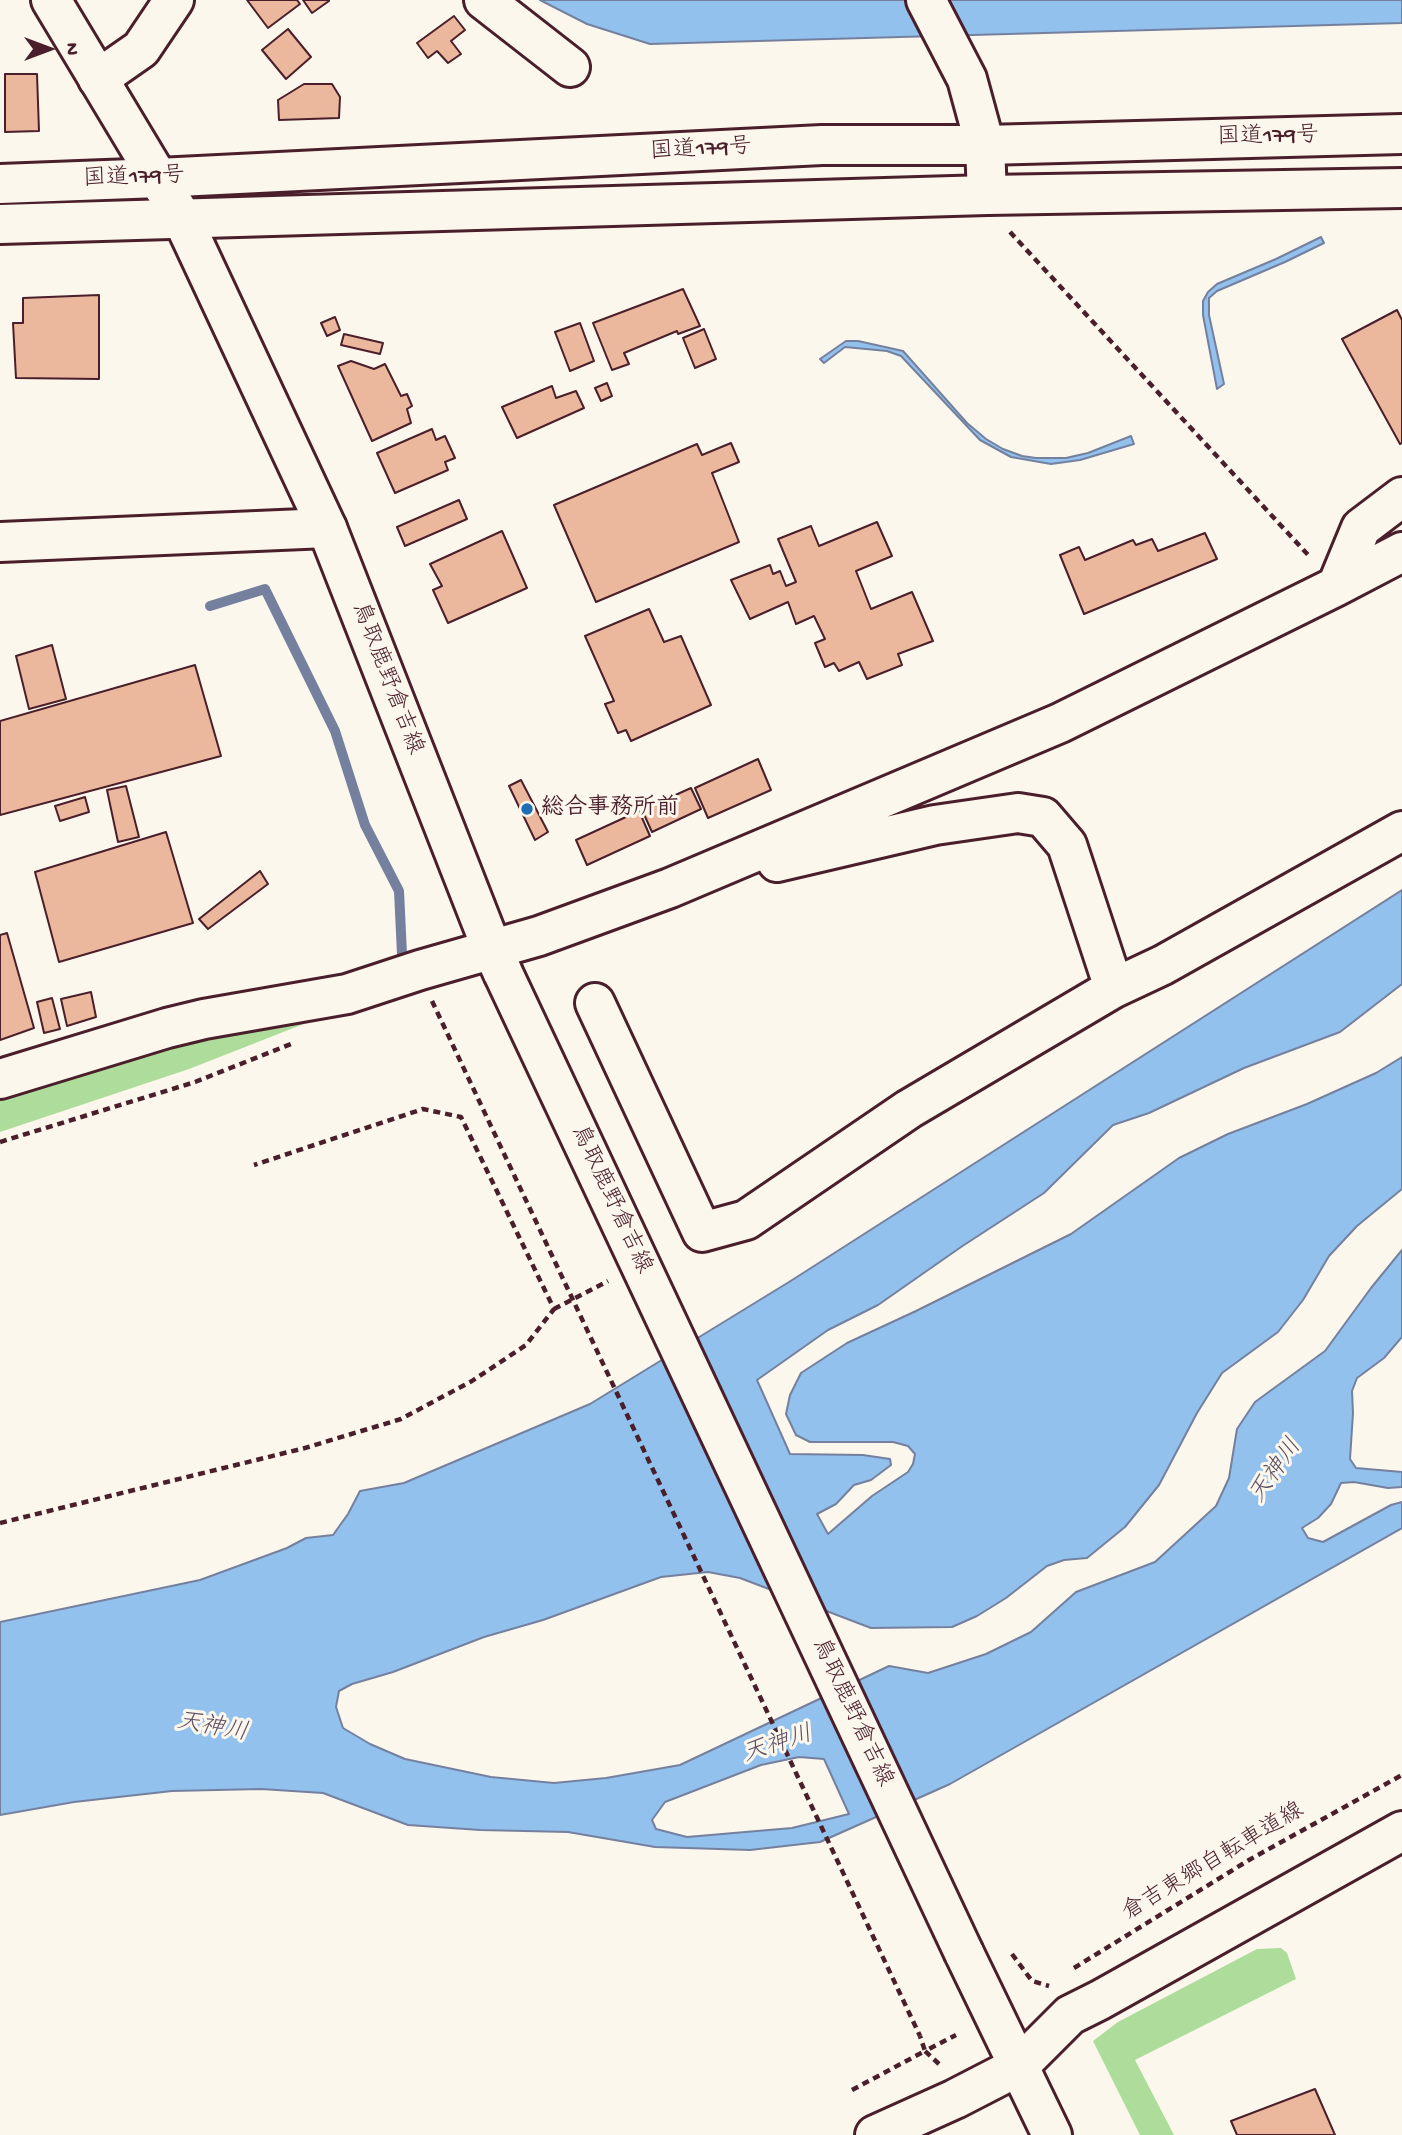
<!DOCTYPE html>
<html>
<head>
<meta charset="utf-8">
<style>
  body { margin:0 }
  #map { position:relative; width:1402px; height:2135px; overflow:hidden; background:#fbf7ec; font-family:"Gochi Hand",sans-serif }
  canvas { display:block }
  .north { position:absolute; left:14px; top:14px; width:70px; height:70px; -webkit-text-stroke:5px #fbf7ec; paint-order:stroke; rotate:90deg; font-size:19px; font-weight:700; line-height:28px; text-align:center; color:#4a1f2b }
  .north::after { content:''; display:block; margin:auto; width:24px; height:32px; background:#4a1f2b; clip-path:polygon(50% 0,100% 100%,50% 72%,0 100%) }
</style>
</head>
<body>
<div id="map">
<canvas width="1402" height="2135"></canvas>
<div class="north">N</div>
</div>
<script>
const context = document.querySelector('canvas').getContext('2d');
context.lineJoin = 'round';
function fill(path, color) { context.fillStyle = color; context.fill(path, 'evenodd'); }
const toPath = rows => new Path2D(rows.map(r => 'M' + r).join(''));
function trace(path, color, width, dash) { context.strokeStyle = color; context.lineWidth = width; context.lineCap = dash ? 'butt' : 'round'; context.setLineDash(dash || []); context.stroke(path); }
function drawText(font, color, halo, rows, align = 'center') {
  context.font = font + ' "Gochi Hand","Klee One",sans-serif'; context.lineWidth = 6; context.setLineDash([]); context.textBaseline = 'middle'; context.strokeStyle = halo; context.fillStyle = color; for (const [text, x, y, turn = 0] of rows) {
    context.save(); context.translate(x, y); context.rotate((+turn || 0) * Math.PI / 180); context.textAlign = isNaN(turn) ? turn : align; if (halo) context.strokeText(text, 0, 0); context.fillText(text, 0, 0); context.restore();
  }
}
fill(toPath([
  [319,1018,189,1069,0,1132,0,1085,164,1033],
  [1281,1948,1287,1953,1296,1979,1135,2060,1174,2135,1140,2135,1093,2041,1118,2022,1257,1949]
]), '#addc9b');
const water = toPath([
  [540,0,1402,0,1402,23,650,44,587,24,540,0],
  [1321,237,1324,243,1285,262,1217,291,1209,298,1209,315,1224,384,1217,389,1203,315,1203,301,1208,292,1217,284,1276,259,1321,237],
  [846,341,858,341,903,351,967,423,986,439,1003,449,1022,456,1036,458,1066,458,1088,453,1131,436,1134,444,1080,460,1051,464,1011,457,980,440,901,356,887,351,845,347,824,363,820,359,846,341],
  [1402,890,1402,984,1340,1032,1244,1068,1149,1113,1113,1125,1044,1193,961,1247,878,1305,828,1330,757,1380,790,1454,863,1455,890,1459,891,1465,871,1480,854,1485,836,1504,817,1514,828,1534,872,1496,908,1472,913,1464,915,1454,908,1446,893,1442,810,1442,796,1435,786,1414,790,1395,801,1373,847,1343,916,1311,1071,1234,1179,1158,1228,1134,1307,1104,1376,1073,1402,1057,1402,1189,1357,1226,1329,1256,1303,1300,1278,1332,1222,1373,1197,1413,1159,1485,1125,1527,1087,1558,1064,1560,1047,1566,1006,1598,977,1616,952,1627,871,1628,740,1578,708,1572,661,1577,543,1620,484,1637,393,1672,352,1684,339,1691,336,1707,343,1728,370,1744,405,1759,491,1777,554,1783,606,1778,680,1765,889,1666,928,1673,986,1654,1031,1632,1076,1592,1155,1562,1216,1506,1229,1478,1237,1429,1255,1402,1325,1351,1371,1288,1402,1250,1402,1337,1384,1358,1357,1378,1352,1391,1353,1413,1350,1459,1356,1468,1402,1472,1402,1487,1388,1488,1354,1482,1341,1483,1331,1504,1318,1518,1302,1528,1308,1538,1323,1542,1391,1505,1402,1502,1402,1528,950,1784,820,1842,750,1850,655,1847,568,1832,480,1830,408,1825,323,1793,261,1789,172,1791,74,1802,0,1815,0,1622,200,1580,287,1548,306,1538,333,1535,348,1514,360,1491,404,1483,590,1404,789,1282,1402,890],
  [799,1757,824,1759,849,1814,792,1828,687,1837,656,1829,652,1820,665,1802,761,1765,799,1757]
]);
fill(water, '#91c1ec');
trace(water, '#75809f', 2);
trace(toPath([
  [210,606,265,589,335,731,365,825,399,891,402,954]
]), '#75809f', 10);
const building = toPath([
  [247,0,297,0,300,4,268,28,247,0],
  [303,0,329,0,329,1,312,13,303,0],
  [454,16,465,30,451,41,461,54,448,63,437,51,428,58,417,43,454,16],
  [288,29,311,57,286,79,262,50,288,29],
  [5,74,37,74,39,131,5,132,5,74],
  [304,84,332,84,340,97,339,118,279,120,278,100,304,84],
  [683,289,700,326,678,334,677,331,624,353,629,364,612,370,593,323,683,289],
  [99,295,99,379,16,378,13,323,23,323,23,298,99,295],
  [1397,310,1402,320,1402,443,1400,444,1342,339,1397,310],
  [335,317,340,330,327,336,321,323,335,317],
  [580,323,594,361,570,371,555,332,580,323],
  [704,329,716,359,695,368,683,338,704,329],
  [344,334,383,343,380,354,341,345,344,334],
  [351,361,374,369,385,364,401,396,407,394,412,406,407,409,411,423,372,441,338,366,351,361],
  [607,383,612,396,601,401,595,388,607,383],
  [552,386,556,398,576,391,584,408,517,438,502,407,552,386],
  [432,429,436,440,445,436,455,458,445,462,448,470,395,493,377,453,432,429],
  [731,443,739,462,712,473,739,542,596,602,554,505,697,444,702,455,731,443],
  [459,500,467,519,405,546,397,527,459,500],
  [877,522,892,556,856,571,871,609,912,592,933,641,898,654,902,665,867,679,859,662,839,671,834,663,825,667,815,643,825,639,814,616,796,624,788,602,750,619,731,580,770,565,773,574,780,571,786,586,796,582,778,539,811,526,819,546,877,522],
  [502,531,527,588,448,623,433,590,442,586,430,564,502,531],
  [1205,533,1217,559,1084,614,1060,555,1079,547,1085,560,1133,540,1136,545,1152,539,1158,551,1205,533],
  [649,609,664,642,681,636,711,705,631,741,626,730,618,733,605,704,614,701,585,636,649,609],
  [52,645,66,699,29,709,16,656,52,645],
  [195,665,221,756,0,815,0,721,195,665],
  [758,759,771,790,708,818,695,788,758,759],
  [521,780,548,832,535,840,509,786,521,780],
  [126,786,139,837,118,842,107,790,126,786],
  [691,788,701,809,652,832,642,810,691,788],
  [85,797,89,812,60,821,55,806,85,797],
  [639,811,650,836,587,865,576,840,639,811],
  [166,832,193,923,59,962,35,872,166,832],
  [260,871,268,884,208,929,199,919,260,871],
  [7,933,34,1028,0,1040,0,935,7,933],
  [91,992,96,1017,67,1026,61,999,91,992],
  [52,998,60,1029,44,1033,37,1002,52,998],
  [1315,2089,1335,2135,1237,2135,1231,2121,1315,2089]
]);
fill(building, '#ebb79d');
trace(building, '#4a1f2b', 2);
const minor = toPath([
  [484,0,570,67],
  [98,79,141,49,174,0],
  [0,542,327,528],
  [1337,586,1361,528,1402,497],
  [1114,988,1163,965,1402,831],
  [595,1003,702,1232,746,1220,909,1109,1114,988,1067,845,1043,817,1018,813,935,825,777,862],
  [0,1079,167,1028,204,1019,347,994,420,970,539,936,670,888,1060,723,1337,586,1402,552],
  [1019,2066,1070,2015,1100,2000,1402,1831]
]);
const major = toPath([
  [51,0,182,218,327,528,492,949,503,973],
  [926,0,967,79,985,145,987,195],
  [964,1953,1052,2135],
  [875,2135,955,2099,1019,2066]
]);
const highway = toPath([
  [0,184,158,178,822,145,985,145,1402,134],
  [0,224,987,195,1402,188]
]);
trace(minor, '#4a1f2b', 44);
trace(major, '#4a1f2b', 44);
trace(highway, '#4a1f2b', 44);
trace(toPath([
  [1010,232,1310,557],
  [0,1142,195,1082,291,1044],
  [554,1309,608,1281],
  [0,1523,305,1448,401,1419,472,1381,526,1345,554,1309,461,1117,423,1109,254,1165],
  [1012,1954,1032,1981,1049,1986],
  [1074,1968,1249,1860,1402,1775],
  [939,2064,925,2051,956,2035],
  [852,2090,925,2051,920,2036]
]), '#4a1f2b', 4.5, [7, 5]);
trace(minor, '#fbf7ec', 38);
trace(major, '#fbf7ec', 38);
trace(highway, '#fbf7ec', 38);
const majorBridge = toPath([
  [503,973,964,1953]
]);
trace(majorBridge, '#4a1f2b', 44, []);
trace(toPath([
  [432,1001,920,2036]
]), '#4a1f2b', 4.5, [7, 5]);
trace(majorBridge, '#fbf7ec', 38);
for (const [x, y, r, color] of [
  [527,809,7,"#1f6fb2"]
]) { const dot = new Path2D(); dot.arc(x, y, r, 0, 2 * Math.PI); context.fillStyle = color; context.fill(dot); trace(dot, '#fbf7ec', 2.5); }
drawText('23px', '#4a1f2b', '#fbf7ec', [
  ["国道179号",1268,138,-1],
  ["国道179号",701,151,-3],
  ["国道179号",134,179,-2],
  ["鳥取鹿野倉吉線",386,679,69],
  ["鳥取鹿野倉吉線",610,1200,65],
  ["鳥取鹿野倉吉線",851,1713,65],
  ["倉吉東郷自転車道線",1214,1863,-31]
]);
drawText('bold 23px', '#4a1f2b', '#fbf7ec', [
  ["総合事務所前",541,809]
], 'left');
drawText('italic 24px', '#5f5065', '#fbf7ec', [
  ["天神川",1277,1472,-55],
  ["天神川",212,1729,10],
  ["天神川",778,1746,-18]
]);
</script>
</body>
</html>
